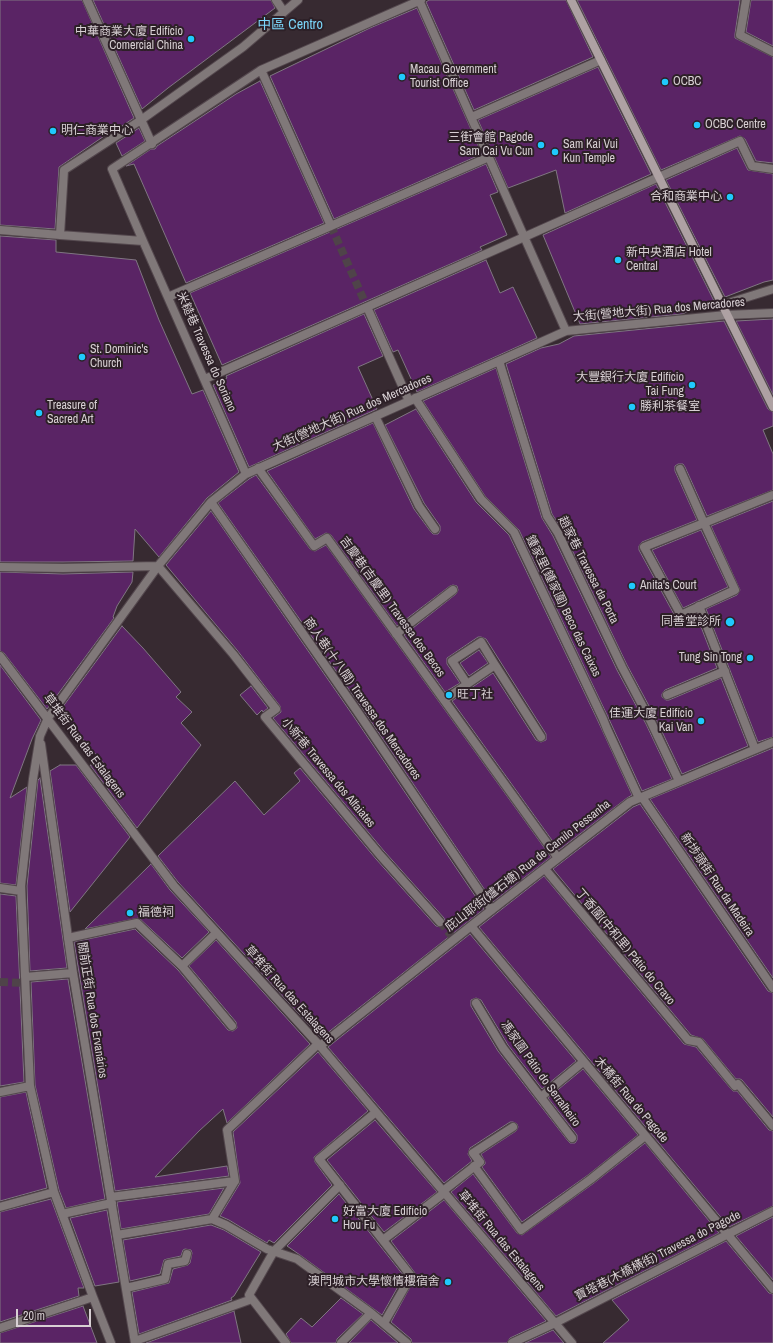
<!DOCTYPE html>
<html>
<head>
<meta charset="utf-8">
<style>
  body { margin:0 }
  #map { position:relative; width:773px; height:1343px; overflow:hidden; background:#372a31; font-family:"Archivo Narrow",sans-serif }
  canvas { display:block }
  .scale { position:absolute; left:16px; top:1309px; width:75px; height:18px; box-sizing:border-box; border:2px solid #d8d0d4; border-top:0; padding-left:5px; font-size:12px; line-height:14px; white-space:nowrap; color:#d8d0d4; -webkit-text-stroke:3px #2d2027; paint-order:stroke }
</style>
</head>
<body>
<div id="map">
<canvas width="773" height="1343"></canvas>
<div class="scale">20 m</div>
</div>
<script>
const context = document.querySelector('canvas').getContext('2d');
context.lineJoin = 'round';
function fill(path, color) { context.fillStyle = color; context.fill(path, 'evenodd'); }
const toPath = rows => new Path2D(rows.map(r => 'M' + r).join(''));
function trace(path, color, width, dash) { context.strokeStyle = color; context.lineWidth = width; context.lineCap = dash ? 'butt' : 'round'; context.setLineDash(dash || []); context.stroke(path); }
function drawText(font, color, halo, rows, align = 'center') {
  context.font = font + ' "Archivo Narrow","Noto Sans SC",sans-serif'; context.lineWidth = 4; context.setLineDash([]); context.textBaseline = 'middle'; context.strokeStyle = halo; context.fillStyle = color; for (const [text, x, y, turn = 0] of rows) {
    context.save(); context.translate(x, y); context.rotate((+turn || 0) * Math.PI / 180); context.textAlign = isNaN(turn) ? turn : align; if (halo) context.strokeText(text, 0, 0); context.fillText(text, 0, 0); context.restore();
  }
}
const building = toPath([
  [0,0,82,0,134,118,111,133,110,132,59,167,55,229,0,225,0,0],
  [93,0,271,0,275,8,168,88,142,109,93,0],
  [429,0,566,0,593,57,474,110,426,2,429,0],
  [577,0,740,0,735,34,735,38,773,57,773,163,756,161,745,139,740,136,661,170,577,0],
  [751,0,773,0,773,46,746,32,751,0],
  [417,8,482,154,334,219,270,76,370,28,417,8],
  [598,67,651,174,565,213,556,170,508,188,478,120,598,67],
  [260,81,324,223,186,283,134,164,126,166,151,149,155,149,157,146,236,94,260,81],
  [139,128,145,141,122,156,116,143,139,128],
  [737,148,748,170,773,174,773,280,764,282,725,297,666,180,737,148],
  [486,164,498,192,490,195,507,235,480,247,482,250,222,365,190,293,486,164],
  [656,184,714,301,682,314,580,324,543,235,656,184],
  [0,236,56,240,56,252,136,260,159,320,192,394,203,390,239,472,207,498,159,557,135,529,133,561,63,562,0,562,0,236],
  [486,260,500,293,513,287,537,338,417,392,398,350,393,352,374,310,486,260],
  [364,314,383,356,358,367,377,409,249,467,213,385,227,378,226,376,364,314],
  [773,319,773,395,736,321,773,319],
  [724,321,768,409,773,412,773,426,763,430,773,454,773,490,707,516,685,467,683,464,678,464,675,466,675,471,697,520,642,542,639,546,639,550,676,618,678,620,683,620,696,614,717,668,665,690,662,694,662,697,666,700,669,700,721,678,748,746,682,774,656,719,627,665,563,531,552,514,506,364,541,348,559,344,574,336,724,321],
  [496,368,542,518,553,536,617,670,646,724,672,779,642,791,608,717,519,530,485,496,423,401,496,368],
  [416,409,476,502,509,535,598,721,632,795,627,798,559,850,452,701,493,673,536,740,541,742,546,740,546,734,486,639,481,637,478,637,447,658,447,664,460,683,445,692,404,635,456,594,458,590,457,586,453,585,450,586,397,626,331,535,326,533,315,539,267,471,373,423,414,509,431,532,433,534,438,534,440,531,440,526,424,503,385,425,416,409],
  [256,475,310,549,315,551,326,545,551,857,493,902,362,708,218,503,249,479,256,475],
  [773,501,773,737,758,742,706,609,737,595,740,590,711,526,773,501],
  [211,511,352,714,484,909,321,1038,178,882,158,856,235,781,264,815,300,781,294,773,300,768,376,859,436,926,442,927,445,924,445,921,444,918,384,851,273,718,281,712,280,706,237,650,166,565,211,511],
  [701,530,728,587,683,608,652,550,701,530],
  [0,572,63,574,133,572,132,582,117,606,113,617,114,618,47,709,4,653,0,651,0,572],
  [122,626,143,648,181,692,176,697,192,712,181,723,201,745,137,828,90,765,106,766,59,712,122,626],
  [479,650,488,663,469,676,460,663,479,650],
  [0,665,41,720,32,739,10,798,27,787,16,885,0,883,0,665],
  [251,686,268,708,263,712,262,710,257,715,240,695,251,686],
  [773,748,773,978,650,799,773,748],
  [60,765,76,765,130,837,70,912,50,771,60,765],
  [40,778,67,968,30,971,27,886,38,780,40,778],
  [640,804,768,991,773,993,773,1117,742,1080,740,1079,736,1079,703,1039,691,1035,553,869,633,807,640,804],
  [151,864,170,890,209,932,182,958,139,918,85,929,151,864],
  [544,876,684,1044,696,1047,731,1089,733,1091,737,1091,769,1130,773,1131,773,1206,729,1227,479,927,544,876],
  [0,894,16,896,24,1082,0,1086,0,894],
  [135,929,178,970,228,1030,233,1031,237,1028,236,1022,189,966,216,940,310,1044,227,1123,223,1109,199,1131,155,1177,227,1166,229,1176,115,1191,74,942,135,929],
  [470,934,576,1061,542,1089,508,1045,481,1000,476,998,471,1000,471,1006,498,1051,568,1141,570,1143,575,1143,577,1140,577,1135,548,1098,583,1069,638,1135,588,1175,522,1222,482,1167,485,1164,485,1162,481,1154,516,1131,518,1127,517,1124,513,1122,510,1122,470,1148,468,1154,472,1161,444,1183,328,1047,470,934],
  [68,979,105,1199,66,1208,59,1190,35,1085,31,982,68,979],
  [318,1052,368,1111,314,1157,315,1162,332,1185,274,1243,269,1240,267,1243,229,1220,220,1216,240,1183,233,1132,318,1052],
  [26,1092,47,1188,0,1201,0,1097,26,1092],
  [375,1120,437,1192,384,1232,327,1160,375,1120],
  [645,1143,719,1233,556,1316,451,1192,473,1174,517,1233,522,1235,594,1183,645,1143],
  [224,1188,209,1214,121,1229,117,1202,224,1188],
  [339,1194,404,1276,382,1315,300,1255,287,1246,339,1194],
  [51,1199,84,1288,78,1288,79,1296,0,1322,0,1212,51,1199],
  [444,1200,546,1321,510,1338,507,1343,412,1343,411,1339,391,1322,416,1276,415,1273,391,1241,444,1200],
  [107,1210,119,1282,95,1286,70,1218,107,1210],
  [773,1217,773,1280,736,1236,773,1217],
  [211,1225,224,1230,261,1252,234,1296,231,1298,232,1300,139,1334,132,1292,169,1283,173,1269,188,1265,190,1263,192,1253,191,1250,185,1249,183,1250,181,1256,167,1259,164,1260,160,1274,130,1281,123,1240,211,1225],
  [726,1241,769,1293,773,1294,773,1343,603,1343,629,1320,612,1300,726,1241],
  [341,1298,363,1314,337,1339,336,1343,291,1343,286,1334,301,1318,312,1327,341,1298],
  [83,1306,97,1343,0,1343,0,1333,83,1306],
  [234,1311,241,1343,146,1343,234,1311],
  [371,1320,398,1343,349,1343,371,1320],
  [553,1330,564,1343,525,1343,553,1330]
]);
fill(building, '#5a2465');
trace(building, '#807682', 1);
trace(toPath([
  [331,226,367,307],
  [440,922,454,939],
  [0,982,25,983]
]), '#4f4349', 8, [8, 4]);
const lane = toPath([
  [699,606,755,749],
  [667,695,725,671],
  [68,938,137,923,182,966,232,1026],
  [182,966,216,933]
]);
const street = toPath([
  [87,0,152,144],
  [276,0,284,12],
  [298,0,243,47,141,120,64,170,60,235,143,241,112,169,261,70,421,0],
  [419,0,566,331],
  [746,0,740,35,773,52],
  [261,70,331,226],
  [472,117,601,60],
  [0,230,60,235],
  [143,241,246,474],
  [168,297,489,157],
  [722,305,773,289],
  [367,307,409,401],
  [499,361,547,516,558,533,622,667,651,722,679,781],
  [205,379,740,141,752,166,773,169],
  [415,398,481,499,514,532,603,719,607,729,639,798],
  [375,416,419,506,435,529],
  [258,468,314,546,327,538,558,858],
  [680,469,704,523,735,590,681,615,644,547,704,523,773,495],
  [211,502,357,711,492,910],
  [158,566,233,654,276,709,265,717,380,855,440,922],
  [0,567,63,568,158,566],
  [396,634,453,590],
  [0,656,174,886,320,1046,572,1343],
  [467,684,452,661,481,642,495,665],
  [444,700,495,665,541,737],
  [41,744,73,973,135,1343],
  [642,797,773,988],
  [545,869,688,1040,699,1042,735,1086,738,1084,773,1126],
  [0,888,21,891],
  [471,926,773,1289],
  [25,977,73,973],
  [476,1003,503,1048,572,1138],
  [320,1046,471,926,630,802,773,742],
  [0,1092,30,1086],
  [541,1097,583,1062],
  [376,1112,319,1159,411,1276,384,1323],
  [474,1166,521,1230,591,1179,645,1136],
  [443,1191,480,1162,473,1153,513,1127],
  [111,1197,235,1181],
  [0,1207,54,1192],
  [62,1214,112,1203],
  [212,1219,235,1181,227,1130,318,1044],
  [117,1235,212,1219,226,1225,267,1249,297,1259,371,1313,407,1343],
  [383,1240,444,1193],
  [126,1288,165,1279,168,1264,185,1261,187,1254],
  [0,1328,93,1297],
  [135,1341,252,1299],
  [111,1343,93,1297,54,1192,30,1086,21,886,33,779,40,736,48,718,158,566,211,502,246,474,566,331,726,315,773,313],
  [286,1343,249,1295,274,1251,340,1185],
  [341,1343,371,1313],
  [512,1343,555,1323,773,1211]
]);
const secondary = toPath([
  [571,0,773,407]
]);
trace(lane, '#54484e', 10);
trace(street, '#54484e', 10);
trace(secondary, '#54484e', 10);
trace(lane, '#807879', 8);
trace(street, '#807879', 8);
trace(secondary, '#aea1a3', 8);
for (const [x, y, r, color] of [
  [191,39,4,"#1fc9fd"],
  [402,77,4,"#1fc9fd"],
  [665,82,4,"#1fc9fd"],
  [697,125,4,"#1fc9fd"],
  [53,131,4,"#1fc9fd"],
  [541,145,4,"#1fc9fd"],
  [555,152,4,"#1fc9fd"],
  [730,197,4,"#1fc9fd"],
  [618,260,4,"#1fc9fd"],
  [82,357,4,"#1fc9fd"],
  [692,385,4,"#1fc9fd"],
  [632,407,4,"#1fc9fd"],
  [39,413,4,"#1fc9fd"],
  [632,586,4,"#1fc9fd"],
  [730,622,5,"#1fc9fd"],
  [750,658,4,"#1fc9fd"],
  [449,695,4,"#1fc9fd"],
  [701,721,4,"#1fc9fd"],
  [130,913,4,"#1fc9fd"],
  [335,1219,4,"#1fc9fd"],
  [448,1282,4,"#1fc9fd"]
]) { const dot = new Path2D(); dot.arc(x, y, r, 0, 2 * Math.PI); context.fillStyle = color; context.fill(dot); trace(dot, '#2d2027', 1.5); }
drawText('12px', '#d8d0d4', '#2d2027', [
  ["中華商業大廈 Edifício",183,32,"right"],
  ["Comercial China",183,46,"right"],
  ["Macau Government",410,70],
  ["Tourist Office",410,84],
  ["OCBC",673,82],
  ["OCBC Centre",705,125],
  ["明仁商業中心",61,131],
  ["三街會館 Pagode",533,138,"right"],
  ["Sam Cai Vu Cun",533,152,"right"],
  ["Sam Kai Vui",563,145],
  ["Kun Temple",563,159],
  ["合和商業中心",722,197,"right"],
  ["新中央酒店 Hotel",626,253],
  ["Central",626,267],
  ["St. Dominic's",90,350],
  ["Church",90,364],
  ["大豐銀行大廈 Edifício",684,378,"right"],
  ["Tai Fung",684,392,"right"],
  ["Treasure of",47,406],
  ["Sacred Art",47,420],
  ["勝利茶餐室",640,407],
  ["Anita's Court",640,586],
  ["同善堂診所",721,622,"right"],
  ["Tung Sin Tong",742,658,"right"],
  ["旺丁社",457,695],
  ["佳運大廈 Edifício",693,714,"right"],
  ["Kai Van",693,728,"right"],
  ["福德祠",138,913],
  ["好富大廈 Edifício",343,1212],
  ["Hou Fu",343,1226],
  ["澳門城市大學懷情樓宿舍",440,1282,"right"]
], 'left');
drawText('12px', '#d8d0d4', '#2d2027', [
  ["大街(營地大街) Rua dos Mercadores",659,310,-5],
  ["米糙巷 Travessa do Soriano",206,352,66],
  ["大街(營地大街) Rua dos Mercadores",352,413,-24],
  ["趙家巷 Travessa da Porta",588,570,63],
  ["鍾家里(鍾家圍) Beco das Caixas",563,606,64],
  ["吉慶巷(吉慶里) Travessa dos Becos",392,607,54],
  ["商人巷(十八間) Travessa dos Mercadores",362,699,55],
  ["草堆街 Rua das Estalagens",84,746,53],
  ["小新巷 Travessa dos Alfaiates",328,773,50],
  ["庇山耶街(爐石塘) Rua de Camilo Pessanha",528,866,-38],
  ["新埗頭街 Rua da Madeira",717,885,56],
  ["丁香圍(中和里) Pátio do Cravo",625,947,50],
  ["草堆街 Rua das Estalagens",289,995,48],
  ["關前正街 Rua dos Ervanários",92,1010,81],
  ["馮家圍 Pátio do Serralheiro",540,1074,54],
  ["木橋街 Rua do Pagode",631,1100,50],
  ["草堆街 Rua das Estalagens",501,1241,50],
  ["寶塔巷(木橋橫街) Travessa do Pagode",658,1256,-27]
]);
drawText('14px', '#7cd6fa', '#2d2027', [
  ["中區 Centro",290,25]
]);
</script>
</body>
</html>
